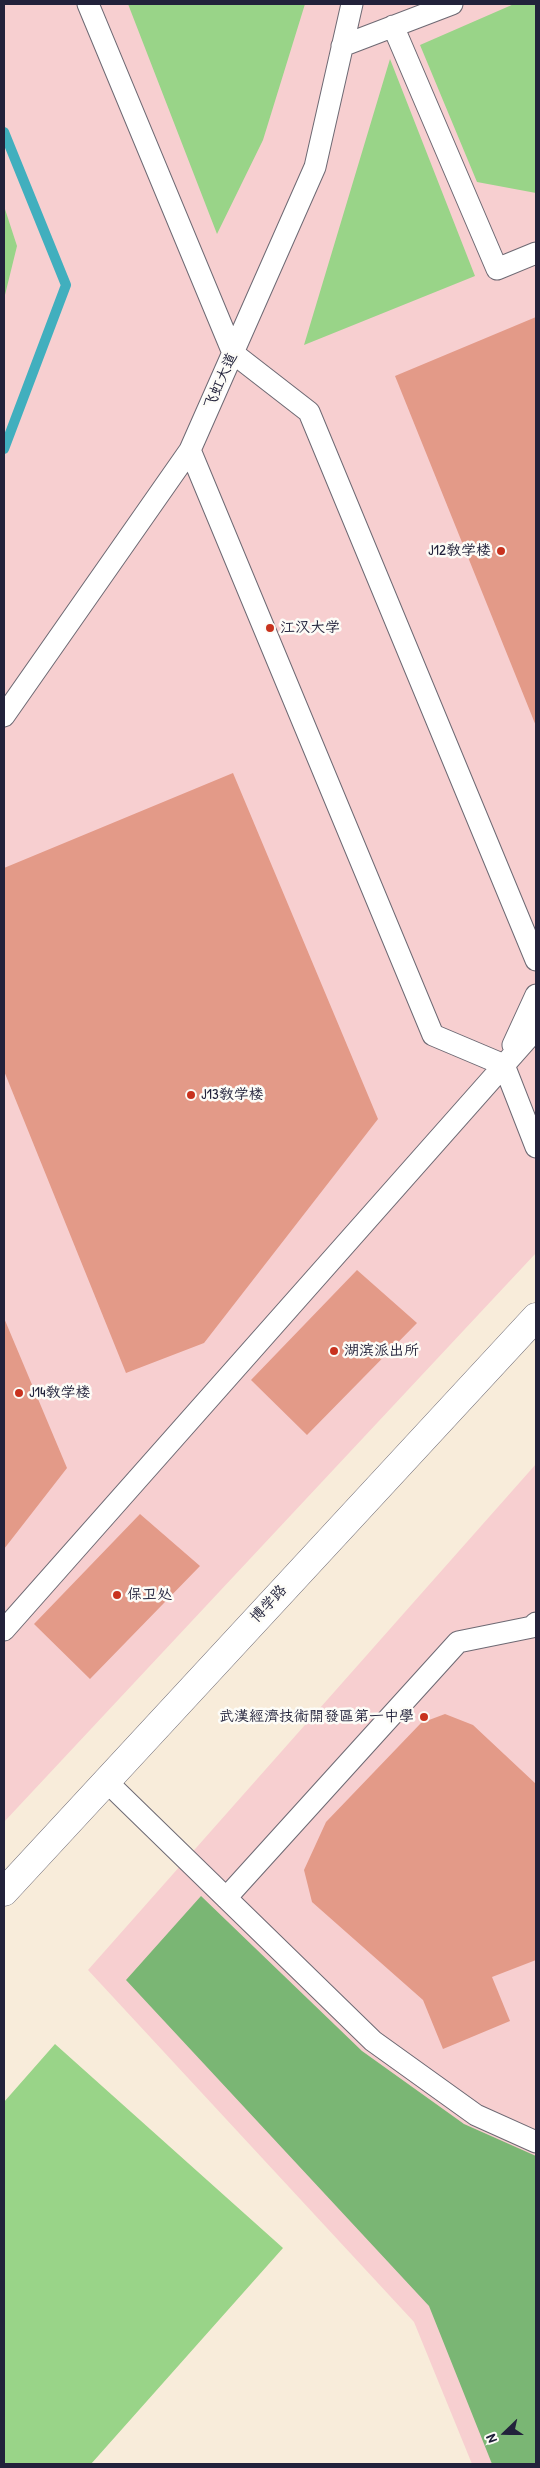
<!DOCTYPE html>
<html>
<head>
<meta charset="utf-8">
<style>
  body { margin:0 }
  #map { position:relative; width:540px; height:2468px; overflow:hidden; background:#f8ecda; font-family:"Patrick Hand",sans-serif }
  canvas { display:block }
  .frame { position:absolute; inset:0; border:5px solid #22223b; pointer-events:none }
  .north { position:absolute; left:480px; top:2408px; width:50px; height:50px; -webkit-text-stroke:4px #fdfcf7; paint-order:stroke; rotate:248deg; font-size:14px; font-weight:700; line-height:20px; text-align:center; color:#22223b }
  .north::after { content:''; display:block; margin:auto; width:18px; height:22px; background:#22223b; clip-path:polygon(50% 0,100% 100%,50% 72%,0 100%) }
</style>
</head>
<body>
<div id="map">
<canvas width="540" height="2468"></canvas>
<div class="frame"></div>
<div class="north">N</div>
</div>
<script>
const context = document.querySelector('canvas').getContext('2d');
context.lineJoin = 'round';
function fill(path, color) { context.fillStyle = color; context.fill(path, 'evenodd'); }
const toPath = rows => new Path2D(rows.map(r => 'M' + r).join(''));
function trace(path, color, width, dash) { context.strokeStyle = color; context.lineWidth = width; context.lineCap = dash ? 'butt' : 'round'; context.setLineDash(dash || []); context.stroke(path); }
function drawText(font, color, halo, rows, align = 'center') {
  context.font = font + ' "Patrick Hand","LXGW WenKai TC",sans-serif'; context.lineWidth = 5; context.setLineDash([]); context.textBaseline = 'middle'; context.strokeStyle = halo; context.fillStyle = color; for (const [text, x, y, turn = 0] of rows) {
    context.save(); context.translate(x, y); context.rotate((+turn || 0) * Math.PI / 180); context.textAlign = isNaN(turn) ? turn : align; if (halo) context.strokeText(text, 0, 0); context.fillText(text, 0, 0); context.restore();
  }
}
fill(toPath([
  [4,4,536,4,536,1253,4,1822],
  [536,1464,536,2464,472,2464,414,2322,88,1970]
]), '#f7cfd0');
fill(toPath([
  [128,4,305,4,263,140,217,234],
  [514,4,536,4,536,193,477,182,420,45],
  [390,59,475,276,304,345],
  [4,206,17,246,4,299],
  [55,2044,283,2248,91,2464,4,2464,4,2102]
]), '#99d488');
fill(toPath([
  [201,1896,362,2051,464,2124,536,2156,536,2464,492,2464,429,2306,126,1980]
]), '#7ab674');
trace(toPath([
  [4,132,66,285,4,449]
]), '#41afbe', 10);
fill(toPath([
  [536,317,536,726,395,376],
  [233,773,378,1119,204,1343,126,1373,4,1071,4,868],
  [357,1270,417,1323,307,1435,251,1380],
  [4,1318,67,1468,4,1549],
  [140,1514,200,1566,90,1679,34,1624],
  [445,1714,473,1725,536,1784,536,1960,492,1977,510,2021,443,2049,423,2000,312,1902,304,1870,326,1822,421,1723]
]), '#e39a88');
const lane = toPath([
  [88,4,233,353,309,412,536,960],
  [393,26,497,269,536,253],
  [342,46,452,4],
  [190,450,433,1035,504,1065,536,1147],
  [4,716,190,450,315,167,352,4],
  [513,1045,536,995],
  [4,1630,536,1029],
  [105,1780,373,2041,476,2115,536,2142],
  [226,1898,458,1642,532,1627,536,1623]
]);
const secondary = toPath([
  [4,1892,536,1317]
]);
trace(lane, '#6d6973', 23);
trace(secondary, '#6d6973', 29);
trace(lane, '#fff', 21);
trace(secondary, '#fff', 28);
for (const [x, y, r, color] of [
  [501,551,5,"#c8321e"],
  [270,628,5,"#c8321e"],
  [191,1095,5,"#c8321e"],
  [334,1351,5,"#c8321e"],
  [19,1393,5,"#c8321e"],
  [117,1595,5,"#c8321e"],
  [424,1717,5,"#c8321e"]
]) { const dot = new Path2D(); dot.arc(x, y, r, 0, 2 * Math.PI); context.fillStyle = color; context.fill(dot); trace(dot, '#fdfcf7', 2); }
drawText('15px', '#22223b', '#fdfcf7', [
  ["飞虹大道",221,381,-66],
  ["博学路",269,1604,-47]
]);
drawText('15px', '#22223b', '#fdfcf7', [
  ["J12教学楼",491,551,"right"],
  ["江汉大学",280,628],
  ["J13教学楼",201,1095],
  ["湖滨派出所",344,1351],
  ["J14教学楼",29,1393],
  ["保卫处",127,1595],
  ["武漢經濟技術開發區第一中學",414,1717,"right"]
], 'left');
</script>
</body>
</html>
